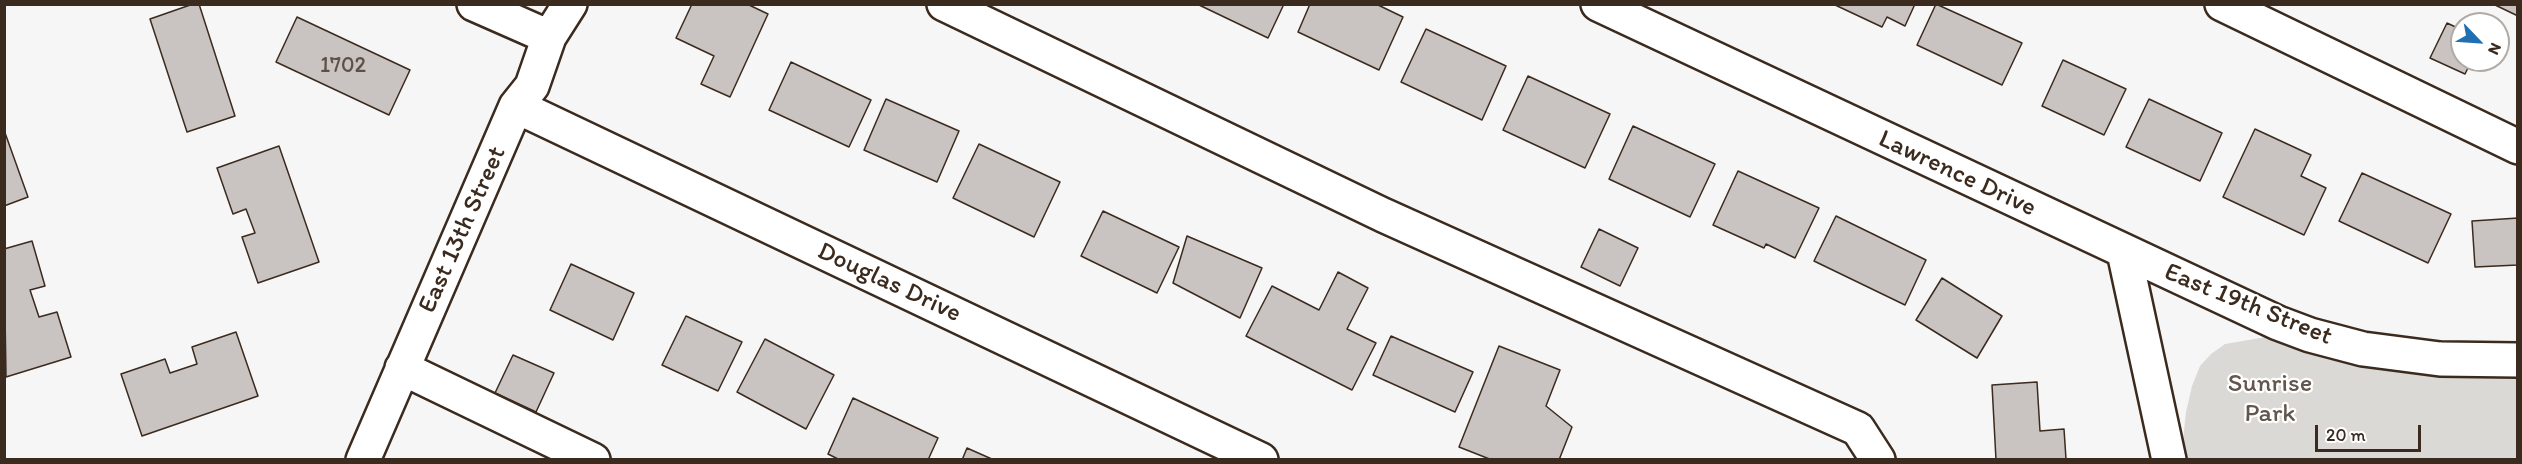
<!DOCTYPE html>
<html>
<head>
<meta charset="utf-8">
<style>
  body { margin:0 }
  #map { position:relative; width:2522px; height:464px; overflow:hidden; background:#f7f6f6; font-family:Itim,sans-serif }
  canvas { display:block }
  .frame { position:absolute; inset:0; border:6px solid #3b2a1e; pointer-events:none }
  .north { position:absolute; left:2450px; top:12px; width:60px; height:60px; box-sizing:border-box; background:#fff; border:2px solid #b1aaa5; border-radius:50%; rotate:115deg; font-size:16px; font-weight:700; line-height:24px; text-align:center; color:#3b2a1e }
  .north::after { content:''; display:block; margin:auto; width:21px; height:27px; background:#1f6fb2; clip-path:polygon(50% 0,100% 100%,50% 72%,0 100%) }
  .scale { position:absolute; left:2315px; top:425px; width:106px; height:27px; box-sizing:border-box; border:3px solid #3b2a1e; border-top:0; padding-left:8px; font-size:18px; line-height:21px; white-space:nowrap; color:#3b2a1e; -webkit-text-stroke:4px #fff; paint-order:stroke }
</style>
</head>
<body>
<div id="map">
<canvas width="2522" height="464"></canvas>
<div class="frame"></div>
<div class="north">N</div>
<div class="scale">20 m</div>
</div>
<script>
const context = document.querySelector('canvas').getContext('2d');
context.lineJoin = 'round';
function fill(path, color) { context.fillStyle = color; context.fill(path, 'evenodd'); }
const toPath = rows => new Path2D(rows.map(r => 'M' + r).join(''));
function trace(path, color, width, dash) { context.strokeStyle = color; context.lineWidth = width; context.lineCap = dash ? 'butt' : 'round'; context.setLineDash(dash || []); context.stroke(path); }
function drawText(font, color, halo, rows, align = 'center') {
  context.font = font + ' Itim,sans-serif'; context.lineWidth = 4.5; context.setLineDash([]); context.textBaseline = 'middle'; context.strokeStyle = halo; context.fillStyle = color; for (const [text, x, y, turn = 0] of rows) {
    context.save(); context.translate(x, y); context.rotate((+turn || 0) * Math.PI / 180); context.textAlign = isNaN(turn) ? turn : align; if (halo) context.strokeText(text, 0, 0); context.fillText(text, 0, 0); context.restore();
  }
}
fill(toPath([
  [2266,337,2517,360,2517,459,2181,460,2186,412,2192,386,2200,366,2211,354,2225,344]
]), '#dbd9d6');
const building = toPath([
  [193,4,199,4,235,116,187,132,150,19,193,4],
  [692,4,747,4,768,14,730,97,701,84,714,56,676,38,692,4],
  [1197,4,1284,4,1268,38,1197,4],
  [1310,4,1376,4,1403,17,1379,70,1298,32,1310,4],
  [1833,4,1915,4,1905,26,1887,17,1882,27,1833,4],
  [1936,4,2022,43,2002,85,1917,45,1936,4],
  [2493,4,2518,4,2518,16,2493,4],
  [297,17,410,70,389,115,276,62,297,17],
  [2447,23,2462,30,2462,60,2472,60,2465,74,2430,58,2447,23],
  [1426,29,1506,66,1482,120,1401,82,1426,29],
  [2063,60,2126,89,2104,135,2042,106,2063,60],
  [791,62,871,100,849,147,769,110,791,62],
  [1528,76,1610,114,1585,168,1503,130,1528,76],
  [886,99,959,131,937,182,864,150,886,99],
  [2149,99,2222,133,2200,181,2126,147,2149,99],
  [1633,126,1715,164,1690,217,1609,179,1633,126],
  [2255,129,2311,155,2301,176,2326,188,2304,235,2223,197,2255,129],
  [4,130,28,197,4,206,4,130],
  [979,144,1060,182,1034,237,953,198,979,144],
  [279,146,319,262,258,283,242,237,255,233,246,209,233,214,217,168,279,146],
  [1738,171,1819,208,1795,258,1766,244,1764,248,1713,225,1738,171],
  [2362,173,2451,214,2428,263,2339,221,2362,173],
  [1103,211,1179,247,1157,293,1081,256,1103,211],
  [1836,216,1926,260,1905,305,1814,261,1836,216],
  [2518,218,2518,265,2475,267,2472,221,2518,218],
  [1599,229,1638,248,1620,286,1581,267,1599,229],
  [1187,236,1262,268,1240,318,1173,283,1187,236],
  [32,241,45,286,30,290,39,317,57,312,71,357,6,377,4,249,32,241],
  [571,264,634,293,613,340,550,310,571,264],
  [1338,272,1368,288,1347,329,1376,343,1352,390,1246,336,1272,286,1319,310,1338,272],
  [1942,278,2002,316,1977,358,1916,320,1942,278],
  [686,316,742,342,718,391,662,365,686,316],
  [236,332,258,396,142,436,121,374,165,359,170,373,197,364,192,347,236,332],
  [1391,336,1473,372,1455,412,1373,375,1391,336],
  [765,339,834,375,806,429,737,392,765,339],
  [1499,346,1560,370,1546,406,1572,427,1559,460,1492,460,1459,447,1499,346],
  [513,355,554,373,536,412,495,393,513,355],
  [2037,382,2040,431,2064,429,2066,459,1996,460,1992,385,2037,382],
  [853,398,938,438,928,460,840,460,828,454,853,398],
  [967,448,994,460,962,460,967,448]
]);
fill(building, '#c9c3c1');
trace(building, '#3b2a1e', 1.5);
const minor = toPath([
  [474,4,549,37],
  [944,4,1383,215,1858,429,1878,460],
  [1598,4,2278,323,2310,335,2363,349,2440,359,2518,360],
  [2222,4,2518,147],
  [516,106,1261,460],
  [2124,252,2169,460],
  [402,368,593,460],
  [363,460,516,106,532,86,549,37,570,4]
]);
trace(minor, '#3b2a1e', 38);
trace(minor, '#fff', 33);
drawText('22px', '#5e5047', null, [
  ["1702",343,66]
]);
drawText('26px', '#3b2a1e', '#fff', [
  ["Lawrence Drive",1957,174,25],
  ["East 13th Street",463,230,-66],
  ["Douglas Drive",889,283,25],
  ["East 19th Street",2248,305,22]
]);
drawText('26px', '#63564c', '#fff', [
  ["Sunrise",2270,384],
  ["Park",2270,414]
]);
</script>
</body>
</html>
